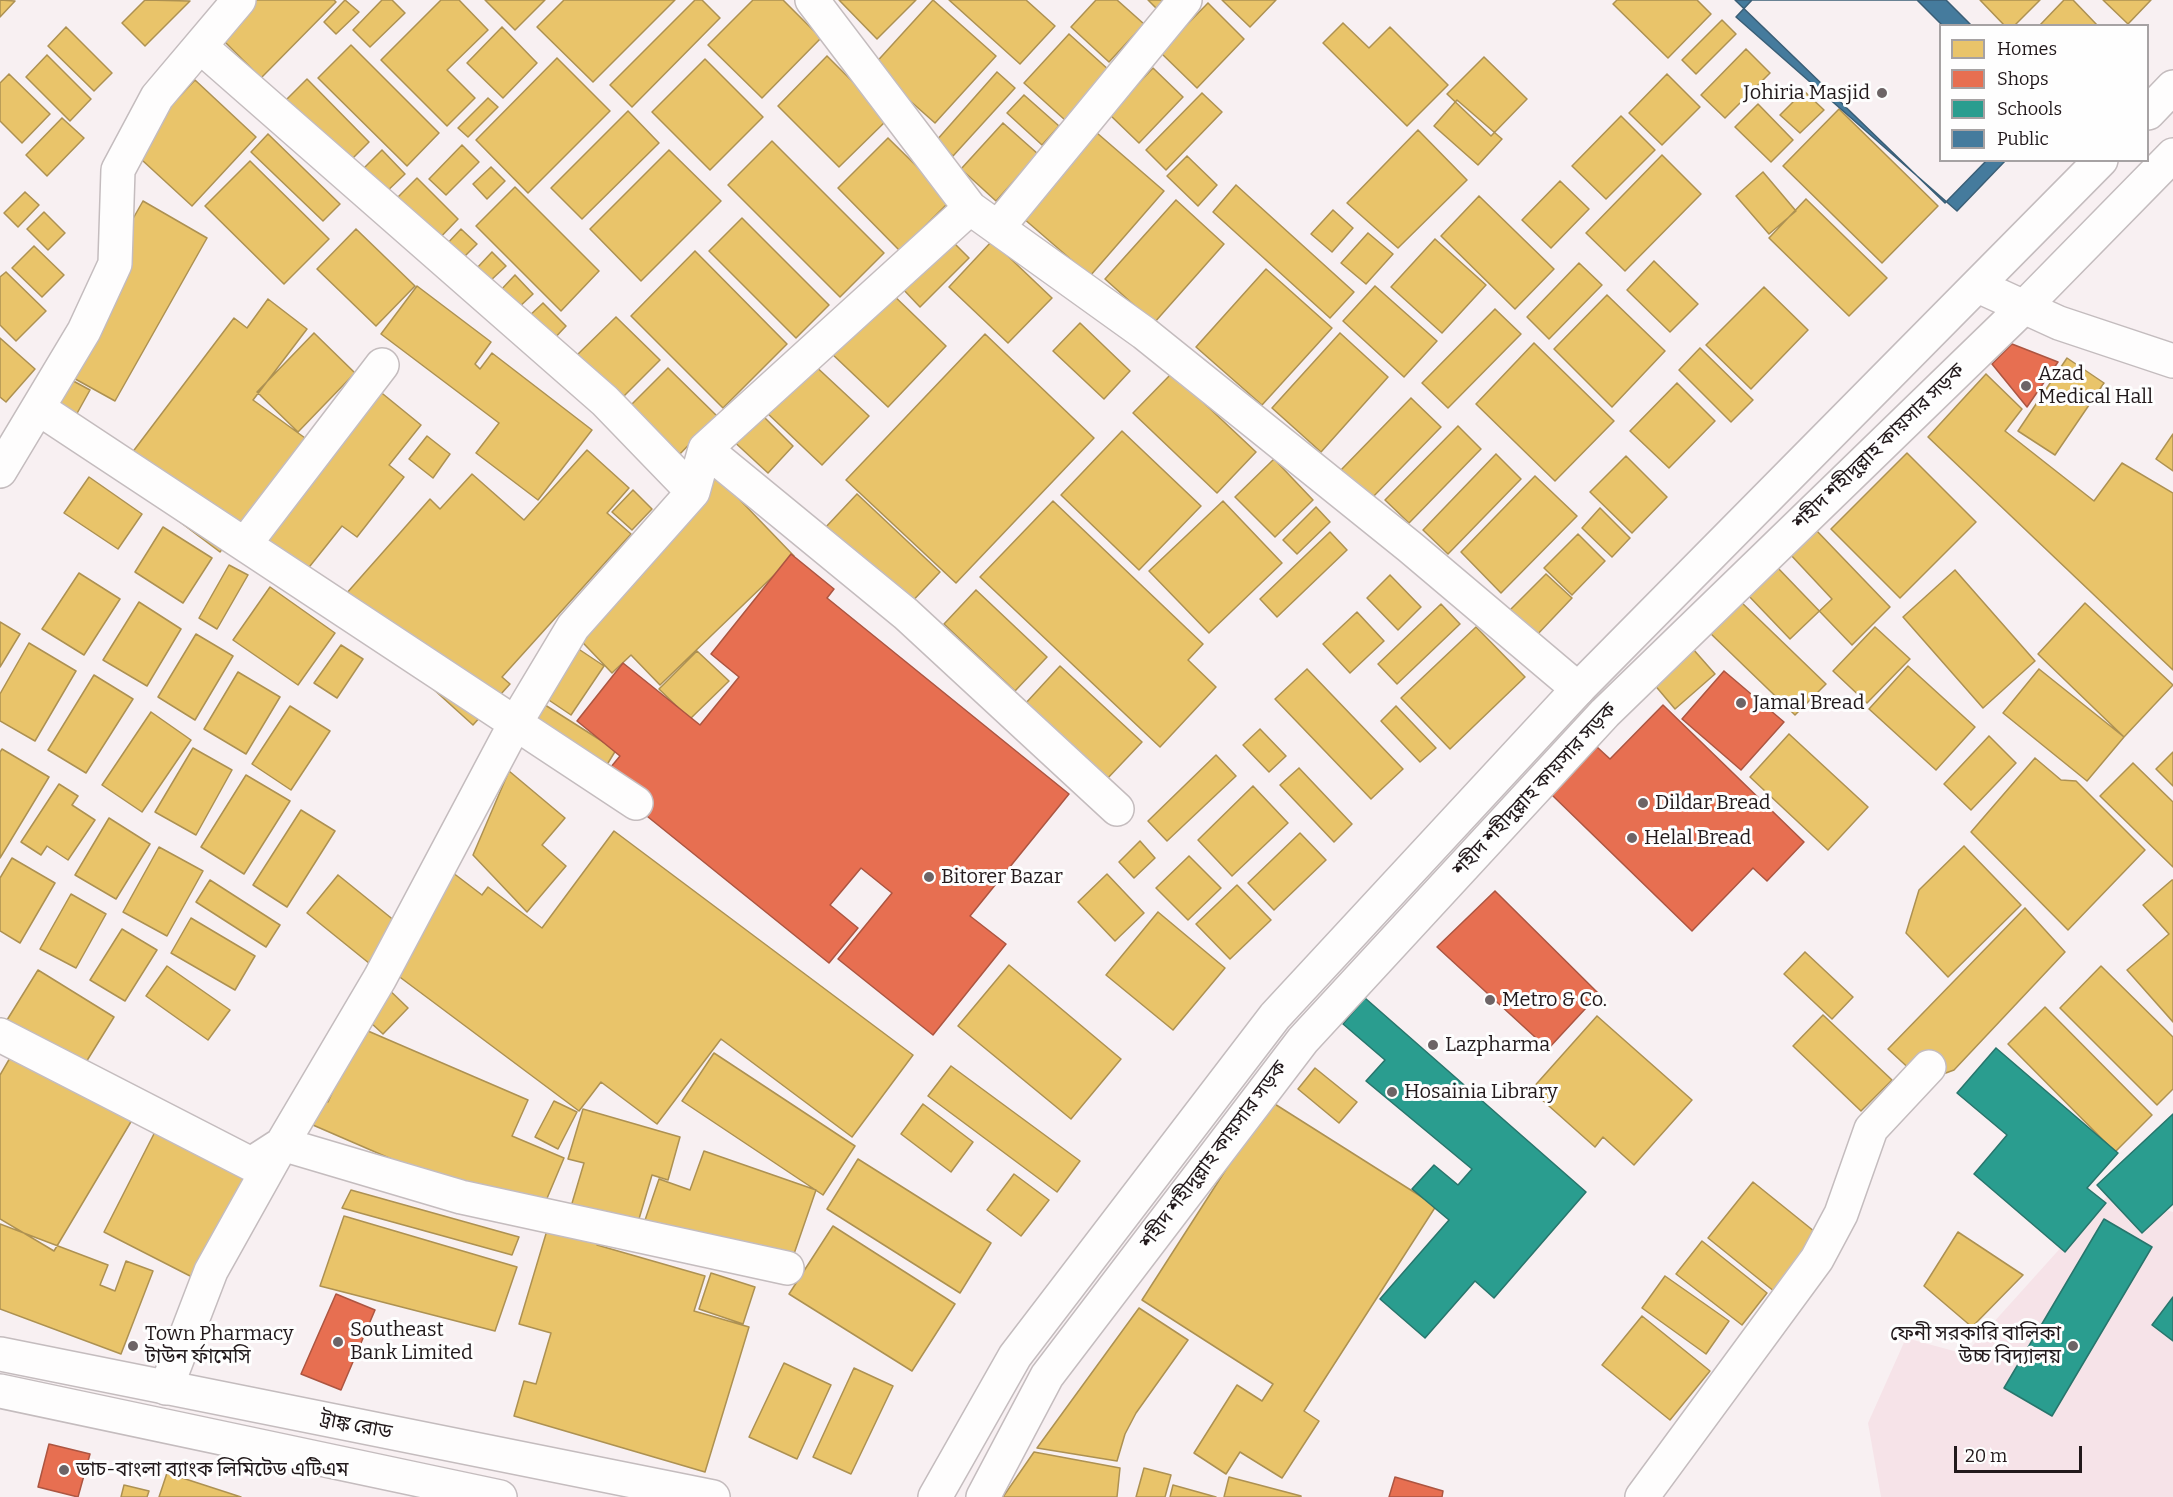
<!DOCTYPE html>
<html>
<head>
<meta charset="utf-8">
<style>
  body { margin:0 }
  #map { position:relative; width:2173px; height:1497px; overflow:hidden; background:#f8f0f2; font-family:Bitter,serif }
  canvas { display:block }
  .legend { position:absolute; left:1939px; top:24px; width:210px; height:138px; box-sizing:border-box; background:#fefefe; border:2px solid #a6a2a3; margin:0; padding:8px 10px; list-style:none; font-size:18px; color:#22191b }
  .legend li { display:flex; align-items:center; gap:12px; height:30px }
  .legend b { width:30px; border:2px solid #a6a2a3 }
  .scale { position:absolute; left:1954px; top:1446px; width:128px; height:27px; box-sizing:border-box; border:3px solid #22191b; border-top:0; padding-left:8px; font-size:18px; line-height:21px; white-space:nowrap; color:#22191b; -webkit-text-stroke:4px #fefefe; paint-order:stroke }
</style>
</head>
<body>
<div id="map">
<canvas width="2173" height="1497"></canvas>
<ul class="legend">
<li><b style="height:16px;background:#e9c46a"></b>Homes</li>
<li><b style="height:16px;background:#e76f51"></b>Shops</li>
<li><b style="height:16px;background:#2a9d8f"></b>Schools</li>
<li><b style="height:16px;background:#457b9d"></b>Public</li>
</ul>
<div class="scale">20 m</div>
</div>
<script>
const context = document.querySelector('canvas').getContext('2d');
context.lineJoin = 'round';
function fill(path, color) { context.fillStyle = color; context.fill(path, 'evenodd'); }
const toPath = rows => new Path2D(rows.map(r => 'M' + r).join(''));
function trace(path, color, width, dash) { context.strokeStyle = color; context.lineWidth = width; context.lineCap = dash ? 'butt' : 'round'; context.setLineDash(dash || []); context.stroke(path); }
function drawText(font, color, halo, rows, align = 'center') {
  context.font = font + ' Bitter,"Noto Sans Bengali",serif'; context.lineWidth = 6; context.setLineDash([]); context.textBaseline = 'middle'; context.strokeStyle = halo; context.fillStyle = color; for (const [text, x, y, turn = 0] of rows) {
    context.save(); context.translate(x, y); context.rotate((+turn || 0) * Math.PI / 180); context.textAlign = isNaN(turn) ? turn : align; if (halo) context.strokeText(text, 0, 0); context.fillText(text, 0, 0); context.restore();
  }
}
fill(toPath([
  [2110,1193,2173,1212,2173,1497,1881,1497,1868,1423,1906,1338,1965,1354]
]), '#f6e3e8');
const homes = toPath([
  [0,0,15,1,0,17,0,0],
  [145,0,190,1,145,46,122,23,145,0],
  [256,0,334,0,336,2,261,78,219,36,256,0],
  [345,0,359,12,336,34,324,22,345,0],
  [382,0,392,0,405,13,370,47,353,30,382,0],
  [441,0,459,0,488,30,447,70,475,98,447,126,381,60,441,0],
  [485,0,545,0,515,30,485,0],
  [564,0,675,0,593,82,537,27,564,0],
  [695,0,702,0,720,18,632,107,610,85,695,0],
  [753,0,783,0,821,38,762,98,708,45,753,0],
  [839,0,916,0,877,39,839,0],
  [933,0,996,56,935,123,872,67,933,0],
  [949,0,1026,0,1055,26,1020,64,949,0],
  [1096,0,1117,0,1144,24,1109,62,1071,27,1096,0],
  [1148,0,1165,0,1157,9,1148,0],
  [1222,0,1276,0,1250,27,1222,0],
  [1617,0,1697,0,1711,14,1668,58,1613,4,1617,0],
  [1980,0,2040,0,2014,26,2005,26,1980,0],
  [2064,0,2073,0,2098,26,2039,26,2064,0],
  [2103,0,2151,0,2128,24,2103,0],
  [1208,3,1244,39,1197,88,1160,52,1208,3],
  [1722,20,1736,34,1696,74,1682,60,1722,20],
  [1343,23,1369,48,1390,27,1448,85,1407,126,1323,43,1343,23],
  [66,27,112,73,94,91,48,46,66,27],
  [502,27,537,63,503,98,467,63,502,27],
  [1069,34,1110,71,1065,120,1024,83,1069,34],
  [351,45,439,133,407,166,318,78,351,45],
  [1746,49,1770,73,1725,118,1701,95,1746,49],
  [47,55,91,99,70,121,26,77,47,55],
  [827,56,889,118,839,167,778,106,827,56],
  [1484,57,1527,99,1491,136,1447,94,1484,57],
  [557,58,610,111,528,193,476,140,557,58],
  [705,59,763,117,710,170,652,112,705,59],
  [1153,68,1183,97,1139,143,1109,114,1153,68],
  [997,72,1015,88,953,156,936,141,997,72],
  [9,74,50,114,22,143,0,121,0,83,9,74],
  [1667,74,1700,107,1662,145,1629,113,1667,74],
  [307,79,369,142,346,165,284,102,307,79],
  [195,80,256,137,192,206,130,149,195,80],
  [1804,91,1824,110,1800,133,1780,115,1804,91],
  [1202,93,1222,112,1166,170,1146,150,1202,93],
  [1024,95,1059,126,1042,145,1007,113,1024,95],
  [488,98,498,107,468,137,458,128,488,98],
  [1457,100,1502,139,1478,165,1434,126,1457,100],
  [1758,104,1793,140,1771,162,1735,127,1758,104],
  [1839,109,1938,206,1882,263,1783,166,1839,109],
  [628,111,659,143,582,219,551,188,628,111],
  [1621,116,1655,150,1606,199,1572,166,1621,116],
  [62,118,84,138,47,176,26,155,62,118],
  [1003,123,1038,154,996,201,961,169,1003,123],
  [1418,130,1467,180,1398,248,1347,203,1418,130],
  [1097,133,1164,191,1090,276,1023,218,1097,133],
  [268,134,340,204,323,221,251,152,268,134],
  [888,138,951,200,900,251,838,188,888,138],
  [772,141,884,253,840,297,728,185,772,141],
  [462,145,479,162,446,195,429,179,462,145],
  [382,150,405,174,382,196,359,173,382,150],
  [669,150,721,201,641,281,590,229,669,150],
  [1662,155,1701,194,1625,271,1586,233,1662,155],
  [1187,156,1217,185,1198,206,1167,176,1187,156],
  [250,161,329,239,284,284,205,206,250,161],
  [491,167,505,181,487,199,473,184,491,167],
  [1763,172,1796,211,1769,234,1736,196,1763,172],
  [417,178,458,219,434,244,392,203,417,178],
  [1560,181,1589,209,1551,248,1522,220,1560,181],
  [1236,185,1354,292,1330,318,1213,212,1236,185],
  [515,187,599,271,561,311,476,226,515,187],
  [25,192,39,205,18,227,4,213,25,192],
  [1479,196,1554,269,1515,309,1441,236,1479,196],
  [1806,199,1887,278,1849,316,1769,238,1806,199],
  [1176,200,1224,244,1154,323,1105,279,1176,200],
  [143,201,207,238,115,401,50,365,143,201],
  [1333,210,1353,228,1332,252,1311,234,1333,210],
  [44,212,65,233,48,250,27,229,44,212],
  [742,218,829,305,796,338,709,251,742,218],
  [356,229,415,286,376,326,317,269,356,229],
  [461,229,477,244,460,261,445,246,461,229],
  [1368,233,1393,254,1366,284,1341,263,1368,233],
  [949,238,969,258,920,307,901,287,949,238],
  [1435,239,1486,285,1442,333,1391,287,1435,239],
  [992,241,1052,298,1008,343,949,287,992,241],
  [34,246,64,275,42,297,12,268,34,246],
  [695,251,787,344,723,408,631,316,695,251],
  [492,252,506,266,489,282,476,269,492,252],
  [1654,261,1698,304,1670,332,1627,290,1654,261],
  [1579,263,1602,285,1549,339,1527,317,1579,263],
  [1266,269,1332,328,1262,405,1196,347,1266,269],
  [6,272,46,311,16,341,0,325,0,277,6,272],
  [515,275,533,294,516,310,499,292,515,275],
  [417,286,491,342,475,364,480,369,492,353,592,430,538,500,476,453,499,423,381,334,417,286],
  [1375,286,1437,341,1404,377,1343,321,1375,286],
  [1764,287,1808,330,1751,389,1706,345,1764,287],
  [888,290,946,346,888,407,830,352,888,290],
  [1607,295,1665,351,1612,407,1554,349,1607,295],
  [268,299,307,329,253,400,305,438,220,552,116,474,234,318,247,328,268,299],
  [543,303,566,326,551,342,527,318,543,303],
  [1495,309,1521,334,1448,408,1422,383,1495,309],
  [616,317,660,360,620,400,576,356,616,317],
  [1080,323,1130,371,1104,399,1053,351,1080,323],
  [314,333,355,373,298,432,257,392,314,333],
  [1340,333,1388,377,1321,452,1272,408,1340,333],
  [985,334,1094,438,956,583,846,480,985,334],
  [0,338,35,369,6,402,0,397,0,338],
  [1534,343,1614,421,1555,481,1476,404,1534,343],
  [1700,348,1753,400,1731,422,1679,370,1700,348],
  [2067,358,2104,383,2055,455,2018,431,2067,358],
  [811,362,869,416,822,465,765,411,811,362],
  [668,368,717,416,674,460,625,411,668,368],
  [1172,373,1256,452,1217,493,1133,413,1172,373],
  [1986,374,2022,409,2005,431,2094,501,2122,463,2173,493,2173,670,1928,437,1986,374],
  [64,376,90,390,75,417,49,402,64,376],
  [367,381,421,425,389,465,404,477,357,537,342,526,290,591,235,547,367,381],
  [1677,383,1715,421,1669,468,1630,431,1677,383],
  [1411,398,1441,427,1369,501,1339,472,1411,398],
  [756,409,793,446,768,473,729,437,756,409],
  [1458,426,1481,449,1409,523,1385,500,1458,426],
  [1122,431,1201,506,1139,570,1061,495,1122,431],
  [2173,434,2173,471,2156,459,2173,434],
  [427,436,450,454,433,478,409,459,427,436],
  [587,450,629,488,607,513,631,534,502,677,510,684,473,725,338,603,430,499,440,509,472,474,524,520,587,450],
  [1907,453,1976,522,1900,598,1831,529,1907,453],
  [1496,454,1521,479,1448,554,1423,530,1496,454],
  [1626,456,1667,497,1632,533,1590,492,1626,456],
  [1274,459,1313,500,1275,537,1235,497,1274,459],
  [716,475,794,556,660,685,631,655,612,673,562,621,716,475],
  [1535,476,1577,516,1501,593,1461,552,1535,476],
  [89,477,142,514,118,549,64,513,89,477],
  [633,490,652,509,632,530,612,512,633,490],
  [857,494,940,572,906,608,824,529,857,494],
  [1053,501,1203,644,1188,660,1216,687,1160,747,980,577,1053,501],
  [1223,501,1282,563,1209,633,1149,571,1223,501],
  [1316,507,1330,522,1297,554,1283,540,1316,507],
  [1600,508,1630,538,1612,557,1582,528,1600,508],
  [163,527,212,558,183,603,135,572,163,527],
  [1815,529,1890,607,1852,645,1776,566,1815,529],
  [1330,532,1347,550,1277,617,1260,599,1330,532],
  [1578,534,1605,561,1572,595,1544,568,1578,534],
  [1789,553,1832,599,1790,639,1746,593,1789,553],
  [229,565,248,575,217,629,199,618,229,565],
  [1955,570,2035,661,1983,708,1903,617,1955,570],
  [79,573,120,599,84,655,42,629,79,573],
  [1546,574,1572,598,1534,638,1508,612,1546,574],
  [1390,575,1421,607,1398,630,1367,598,1390,575],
  [270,587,335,633,298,685,233,640,270,587],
  [976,590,1047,657,1015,691,944,624,976,590],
  [1739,600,1826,684,1795,715,1709,632,1739,600],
  [139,602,181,629,147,686,103,660,139,602],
  [2085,603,2173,685,2124,737,2038,654,2085,603],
  [1441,604,1460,624,1397,684,1378,664,1441,604],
  [1357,612,1384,641,1350,673,1323,644,1357,612],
  [0,622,20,634,0,667,0,622],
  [1476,627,1525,677,1450,749,1401,698,1476,627],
  [1875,627,1910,659,1867,703,1833,671,1875,627],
  [196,634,233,656,195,720,158,697,196,634],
  [562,638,604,666,571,715,528,686,562,638],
  [29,643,76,671,35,741,0,721,0,694,29,643],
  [341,645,363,659,337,698,314,683,341,645],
  [1693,649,1715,674,1675,709,1653,683,1693,649],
  [697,651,729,681,690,719,659,689,697,651],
  [1060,666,1142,742,1106,780,1025,704,1060,666],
  [1908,666,1975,727,1936,770,1869,709,1908,666],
  [1307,669,1403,769,1371,799,1275,699,1307,669],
  [2039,669,2124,737,2087,781,2003,713,2039,669],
  [238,672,280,697,246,754,204,729,238,672],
  [94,675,133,699,86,773,48,750,94,675],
  [523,691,616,750,592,789,498,730,523,691],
  [290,706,330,731,291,790,252,764,290,706],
  [1396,706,1436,748,1420,762,1381,721,1396,706],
  [151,712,191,740,142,812,102,785,151,712],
  [1260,729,1286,756,1269,772,1243,745,1260,729],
  [1789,734,1868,807,1828,850,1750,777,1789,734],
  [1989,736,2016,763,1971,810,1944,784,1989,736],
  [193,748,232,770,196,835,155,812,193,748],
  [2,749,49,777,0,858,0,752,2,749],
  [2173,752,2173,786,2156,769,2173,752],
  [1216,755,1236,776,1167,841,1148,821,1216,755],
  [2035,758,2061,780,2076,781,2145,850,2068,930,1971,832,2035,758],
  [2133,763,2173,802,2173,867,2100,796,2133,763],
  [1299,768,1352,824,1334,842,1280,785,1299,768],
  [509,771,565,818,542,845,566,866,527,912,473,855,509,771],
  [246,775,290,801,244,874,201,847,246,775],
  [59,784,78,796,72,805,95,820,68,860,47,846,41,855,21,842,59,784],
  [1253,786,1288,823,1232,876,1198,840,1253,786],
  [301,810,335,831,287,907,253,885,301,810],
  [109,818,150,844,116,899,75,875,109,818],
  [614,831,913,1055,852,1137,721,1039,657,1124,601,1082,579,1111,385,966,444,866,482,895,488,887,542,928,614,831],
  [1300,833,1326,860,1274,910,1248,883,1300,833],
  [1140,841,1155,858,1134,878,1119,862,1140,841],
  [1964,846,2021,905,1948,977,1906,933,1919,890,1964,846],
  [159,847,203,871,167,936,123,912,159,847],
  [1189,856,1221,888,1188,920,1156,888,1189,856],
  [12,858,55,883,20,943,0,931,0,878,12,858],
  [1107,874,1144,913,1115,941,1078,902,1107,874],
  [338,875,406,930,375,968,307,913,338,875],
  [210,880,280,925,266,947,196,902,210,880],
  [2172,880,2173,880,2173,1022,2127,970,2169,934,2143,905,2172,880],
  [1237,885,1271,920,1230,959,1196,924,1237,885],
  [71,894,106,914,76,968,40,949,71,894],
  [2025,908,2065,952,1954,1070,1935,1077,1915,1074,1888,1049,2025,908],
  [1158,912,1225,968,1173,1030,1106,975,1158,912],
  [191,918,255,956,235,990,171,953,191,918],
  [122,929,157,950,125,1001,90,980,122,929],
  [1805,952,1853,997,1832,1019,1784,974,1805,952],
  [1009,965,1121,1059,1071,1119,958,1026,1009,965],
  [167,966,230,1010,208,1040,146,996,167,966],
  [2101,966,2173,1037,2173,1089,2157,1105,2060,1008,2101,966],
  [38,970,114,1017,83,1067,7,1020,38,970],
  [381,982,408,1008,383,1034,356,1009,381,982],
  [2045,1007,2152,1115,2115,1152,2008,1044,2045,1007],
  [1823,1015,1892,1080,1861,1111,1793,1046,1823,1015],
  [1597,1016,1692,1100,1634,1165,1603,1137,1595,1147,1531,1090,1597,1016],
  [361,1028,528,1100,512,1136,564,1158,537,1222,299,1119,311,1095,328,1102,361,1028],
  [14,1051,132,1120,54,1251,0,1219,0,1075,14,1051],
  [714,1053,855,1146,823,1195,682,1101,714,1053],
  [951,1066,1080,1161,1057,1192,928,1096,951,1066],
  [1315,1068,1357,1102,1339,1123,1298,1089,1315,1068],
  [554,1101,577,1112,558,1149,535,1137,554,1101],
  [1270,1101,1436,1206,1304,1411,1319,1421,1282,1478,1240,1452,1226,1474,1194,1453,1237,1385,1262,1401,1273,1384,1142,1300,1270,1101],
  [923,1104,973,1142,951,1172,901,1134,923,1104],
  [583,1109,680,1137,668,1180,652,1175,636,1229,570,1210,584,1163,568,1159,583,1109],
  [159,1124,250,1170,194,1278,104,1232,159,1124],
  [704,1151,816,1190,785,1280,642,1229,659,1179,690,1190,704,1151],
  [858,1159,991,1243,960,1293,827,1209,858,1159],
  [1014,1174,1049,1200,1021,1236,987,1210,1014,1174],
  [1753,1182,1820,1236,1775,1292,1708,1238,1753,1182],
  [351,1190,519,1237,512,1255,342,1208,351,1190],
  [344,1216,517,1267,495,1331,320,1286,344,1216],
  [0,1224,108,1265,100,1285,115,1291,126,1261,153,1271,121,1354,0,1309,0,1224],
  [833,1226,955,1304,912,1371,789,1294,833,1226],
  [548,1227,597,1242,597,1245,705,1276,694,1311,749,1327,705,1472,514,1416,524,1381,536,1384,551,1333,519,1324,548,1227],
  [1958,1232,2023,1275,1972,1327,1924,1286,1958,1232],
  [1702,1241,1767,1293,1742,1325,1676,1274,1702,1241],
  [711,1273,755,1287,743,1324,699,1309,711,1273],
  [1665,1276,1729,1321,1706,1354,1642,1308,1665,1276],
  [1139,1308,1188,1340,1136,1413,1125,1434,1117,1461,1037,1448,1139,1308],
  [1642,1316,1710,1371,1670,1420,1602,1365,1642,1316],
  [784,1363,831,1385,797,1459,749,1437,784,1363],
  [854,1368,893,1386,851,1474,813,1457,854,1368],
  [1034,1452,1120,1468,1117,1497,1003,1497,1034,1452],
  [1144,1468,1171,1475,1165,1497,1136,1497,1144,1468],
  [167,1473,241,1497,159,1497,167,1473],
  [1229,1477,1301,1496,1301,1497,1224,1497,1229,1477],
  [124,1485,149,1491,147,1497,121,1497,124,1485],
  [1173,1485,1216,1497,1170,1497,1173,1485]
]);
fill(homes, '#e9c46a');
trace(homes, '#ad9152', 1.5);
const shops = toPath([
  [2012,344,2058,362,2027,407,1992,364,2012,344],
  [791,554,834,589,827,598,1069,794,970,916,1006,944,933,1035,838,959,892,893,861,868,830,905,858,928,829,963,601,779,620,756,577,721,623,663,700,725,739,677,711,654,791,554],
  [1724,671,1784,722,1741,770,1682,719,1724,671],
  [1663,705,1804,842,1767,881,1753,868,1692,931,1552,795,1597,747,1610,759,1663,705],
  [1495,891,1599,994,1548,1049,1437,947,1495,891],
  [336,1294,375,1310,341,1390,301,1374,336,1294],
  [49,1444,90,1454,78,1497,38,1487,49,1444],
  [1395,1477,1443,1491,1442,1497,1389,1497,1395,1477]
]);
fill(shops, '#e76f51');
trace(shops, '#ac5541', 1.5);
const schools = toPath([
  [1365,998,1586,1192,1494,1298,1475,1281,1425,1338,1380,1299,1449,1220,1412,1189,1434,1165,1458,1185,1472,1169,1366,1081,1385,1060,1343,1024,1365,998],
  [1996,1048,2118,1153,2087,1188,2106,1203,2065,1252,1974,1174,2007,1135,1957,1093,1996,1048],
  [2173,1114,2173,1204,2142,1233,2097,1185,2173,1114],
  [2104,1219,2152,1247,2052,1416,2004,1388,2104,1219],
  [2173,1297,2173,1341,2152,1325,2173,1297]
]);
fill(schools, '#2a9d8f');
trace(schools, '#28756c', 1.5);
const public = toPath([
  [1735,0,1946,0,1972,26,1940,26,1940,160,1987,160,1945,203,1735,0],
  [1752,0,1917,0,1943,26,1940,26,1940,160,2006,160,1957,211,1736,17,1752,0]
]);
fill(public, '#457b9d');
trace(public, '#3a5e76', 1.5);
const street = toPath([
  [812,0,970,208,1144,333,1410,547,1578,689],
  [201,47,605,401,693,492],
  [999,226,1185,0],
  [1978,286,2059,323,2173,361],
  [38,408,636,803],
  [705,449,906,614,1117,809],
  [0,471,84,331,115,264,118,170,157,97,239,0],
  [245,544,382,365],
  [0,1035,251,1164,282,1144,461,1197,787,1268],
  [166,1388,211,1271,282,1144,380,978,516,722,573,627,693,492,705,449,970,208],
  [1642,1497,1817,1259,1841,1214,1871,1129,1929,1067]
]);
const secondary = toPath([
  [2148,113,2173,87],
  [0,1354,713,1497],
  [0,1391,500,1497],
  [935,1497,1015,1356,1275,1016,1578,689,2101,160],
  [983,1497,1047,1376,1303,1040,1605,713,2025,306,2173,155]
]);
trace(street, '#c4bcbe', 36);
trace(secondary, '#c4bcbe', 36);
trace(street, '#fefdfd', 33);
trace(secondary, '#fefdfd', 33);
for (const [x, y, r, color] of [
  [1882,93,6,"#6d6466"],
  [2026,386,6,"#6d6466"],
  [1741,703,6,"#6d6466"],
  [1643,803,6,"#6d6466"],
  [1632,838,6,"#6d6466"],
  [929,877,6,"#6d6466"],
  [1490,1000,6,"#6d6466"],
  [1433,1045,6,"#6d6466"],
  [1392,1092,6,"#6d6466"],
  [338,1342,6,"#6d6466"],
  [133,1346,6,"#6d6466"],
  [2073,1346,6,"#6d6466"],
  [64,1470,6,"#6d6466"]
]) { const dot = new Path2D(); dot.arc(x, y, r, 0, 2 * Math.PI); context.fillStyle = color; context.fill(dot); trace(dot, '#fefefe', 2); }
drawText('20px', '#22191b', '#fefefe', [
  ["Johiria Masjid",1870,93,"right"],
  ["Azad",2038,374],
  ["Medical Hall",2038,397],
  ["Jamal Bread",1753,703],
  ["Dildar Bread",1655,803],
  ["Helal Bread",1644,838],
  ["Bitorer Bazar",941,877],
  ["Metro & Co.",1502,1000],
  ["Lazpharma",1445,1045],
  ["Hosainia Library",1404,1092],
  ["Southeast",350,1330],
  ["Bank Limited",350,1353],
  ["Town Pharmacy",145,1334],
  ["টাউন র্ফামেসি",145,1357],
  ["ফেনী সরকারি বালিকা",2061,1334,"right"],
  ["উচ্চ বিদ্যালয়",2061,1357,"right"],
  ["ডাচ-বাংলা ব্যাংক লিমিটেড এটিএম",76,1470]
], 'left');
drawText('20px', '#22191b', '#fefefe', [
  ["শহীদ শহীদুল্লাহ কায়সার সড়ক",1879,447,-44],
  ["শহীদ শহীদুল্লাহ কায়সার সড়ক",1535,790,-47],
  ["শহীদ শহীদুল্লাহ কায়সার সড়ক",1214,1155,-53],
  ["ট্রাঙ্ক রোড",356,1426,11]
]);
</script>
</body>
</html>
